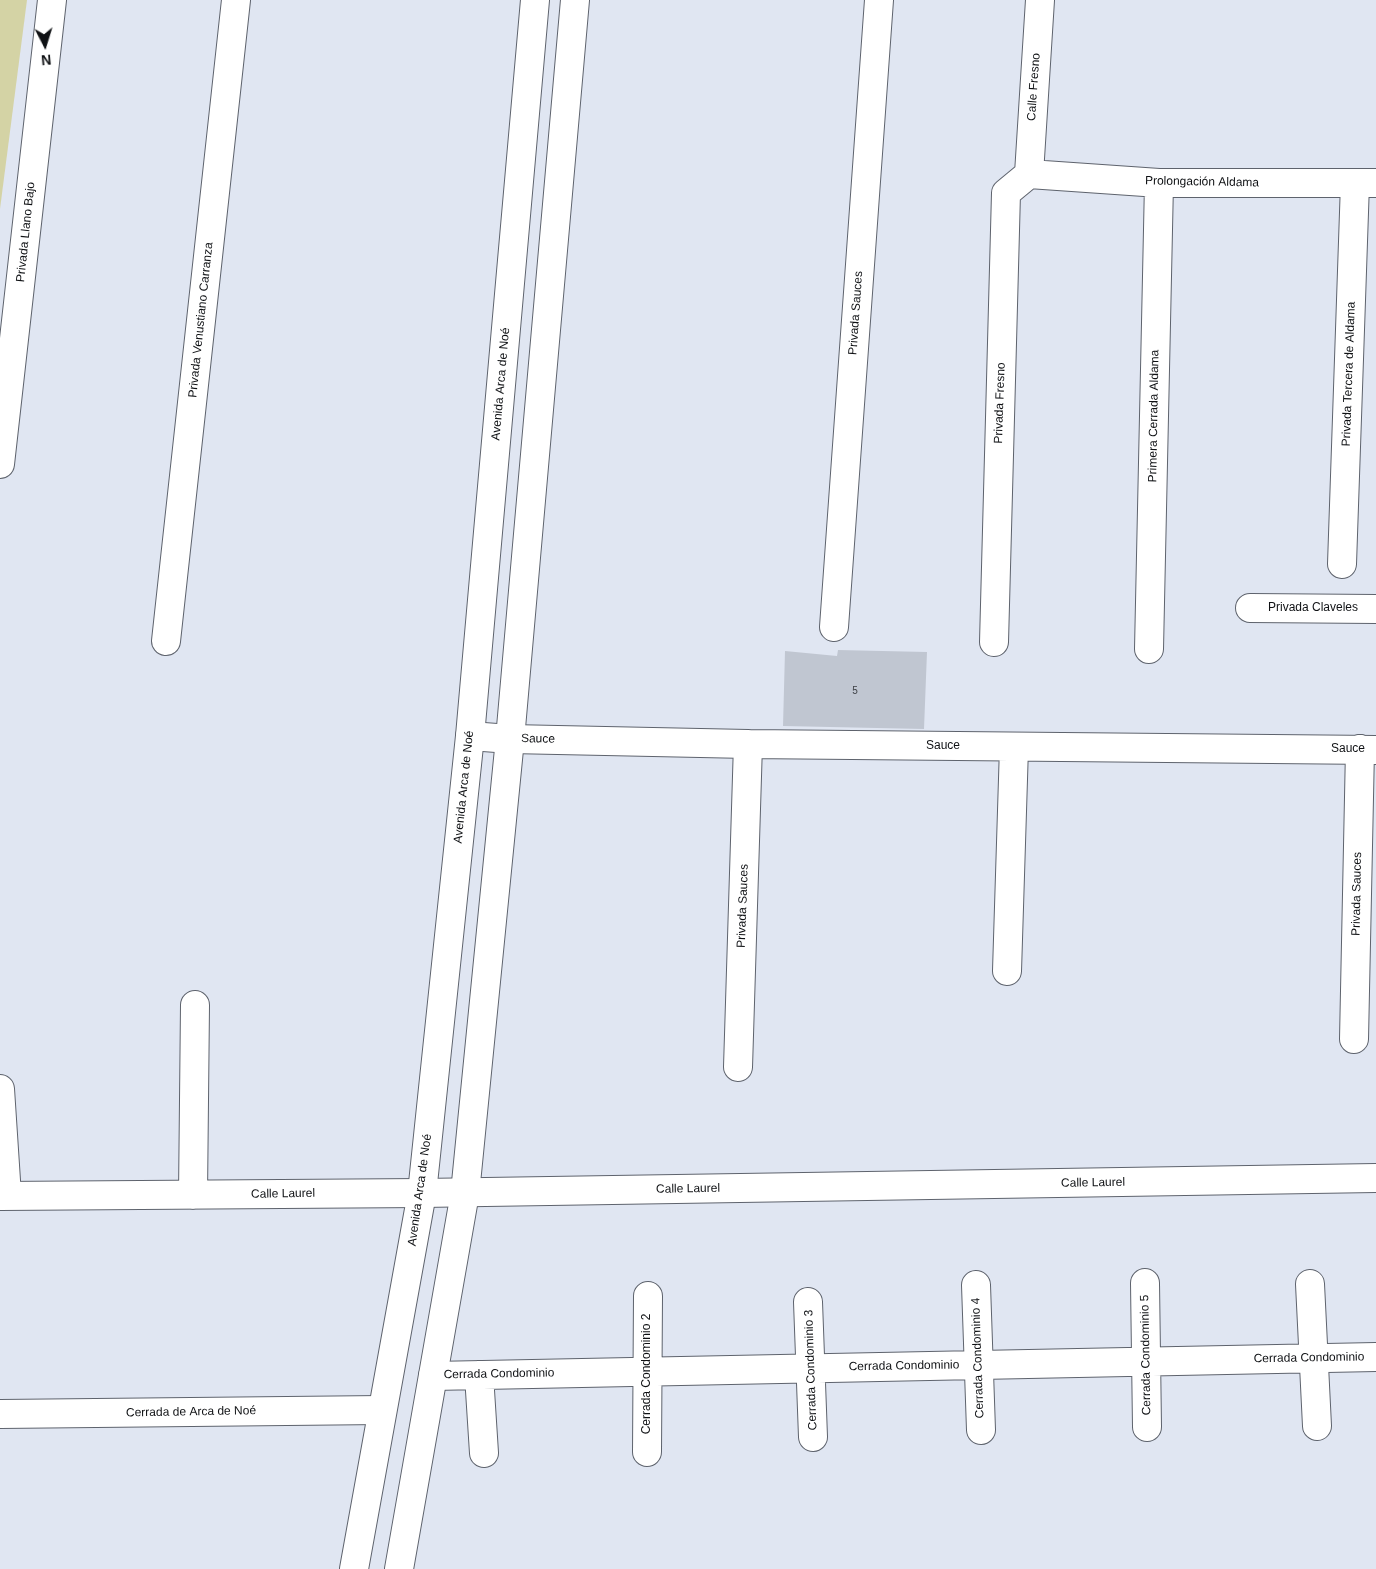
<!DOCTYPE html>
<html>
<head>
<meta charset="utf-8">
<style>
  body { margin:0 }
  #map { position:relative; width:1376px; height:1569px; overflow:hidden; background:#e0e6f2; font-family:Arial,sans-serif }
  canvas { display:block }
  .north { position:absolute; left:20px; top:20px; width:50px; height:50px; -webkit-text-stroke:4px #fff; paint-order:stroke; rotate:175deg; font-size:14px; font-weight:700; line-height:20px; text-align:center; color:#0f1114 }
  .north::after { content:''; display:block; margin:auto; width:18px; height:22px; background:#0f1114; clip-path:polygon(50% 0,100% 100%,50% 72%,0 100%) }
</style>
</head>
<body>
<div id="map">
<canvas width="1376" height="1569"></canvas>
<div class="north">N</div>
</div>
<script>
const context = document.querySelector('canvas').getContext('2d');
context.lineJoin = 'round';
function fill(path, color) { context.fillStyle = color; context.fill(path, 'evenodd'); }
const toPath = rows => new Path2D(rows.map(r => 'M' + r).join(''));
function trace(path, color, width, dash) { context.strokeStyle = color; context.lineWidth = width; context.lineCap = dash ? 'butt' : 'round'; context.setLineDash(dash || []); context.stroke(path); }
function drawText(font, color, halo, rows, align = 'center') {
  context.font = font + ' Arial,sans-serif'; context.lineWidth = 4.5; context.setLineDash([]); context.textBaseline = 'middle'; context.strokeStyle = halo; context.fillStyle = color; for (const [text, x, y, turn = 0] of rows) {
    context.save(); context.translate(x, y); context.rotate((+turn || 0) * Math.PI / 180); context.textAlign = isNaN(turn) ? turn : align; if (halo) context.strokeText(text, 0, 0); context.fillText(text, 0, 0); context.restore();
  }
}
fill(toPath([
  [0,0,27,0,0,209]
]), '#d4d3a5');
fill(toPath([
  [838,650,927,652,924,729,783,726,785,651,837,656]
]), '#c0c6d1');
const street = toPath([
  [1029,174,1159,183,1376,183],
  [1029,174,1040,0],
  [0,464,52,0],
  [1342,564,1355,183],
  [1250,608,1376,609],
  [834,627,879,0],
  [166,641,236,0],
  [994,642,1006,193,1029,174],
  [1149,649,1159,183],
  [470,736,510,739,748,744,1376,750],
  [1007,971,1014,747],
  [1354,1039,1360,749],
  [738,1067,748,744],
  [0,1089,7,1196],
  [193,1195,195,1005],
  [0,1196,422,1193,1376,1178],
  [1145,1283,1147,1427],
  [1310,1284,1317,1426],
  [976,1285,981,1430],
  [808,1302,813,1437],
  [479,1375,484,1453],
  [433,1376,1376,1357],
  [0,1414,382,1410],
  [647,1452,648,1296]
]);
const primary = toPath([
  [354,1569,422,1193,470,736,535,0],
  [399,1569,465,1193,510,739,575,0]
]);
trace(street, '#5e636d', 30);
trace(primary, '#5e636d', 30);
trace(street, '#fff', 28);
trace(primary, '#fff', 28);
drawText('10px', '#3b3e43', null, [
  ["5",855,691]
]);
drawText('12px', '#0f1114', '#fff', [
  ["Calle Fresno",1034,87,-86],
  ["Prolongación Aldama",1202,182,1],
  ["Privada Llano Bajo",26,232,-84],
  ["Privada Sauces",856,313,-86],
  ["Privada Venustiano Carranza",201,320,-84],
  ["Privada Tercera de Aldama",1349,374,-88],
  ["Avenida Arca de Noé",501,384,-85],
  ["Privada Fresno",1000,403,-88],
  ["Primera Cerrada Aldama",1154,416,-89],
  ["Privada Claveles",1313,608],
  ["Sauce",538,739,1],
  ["Sauce",943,746],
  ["Sauce",1348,749],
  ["Avenida Arca de Noé",464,787,-84],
  ["Privada Sauces",1357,894,-89],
  ["Privada Sauces",743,906,-88],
  ["Calle Laurel",1093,1183,-1],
  ["Calle Laurel",688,1189,-1],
  ["Avenida Arca de Noé",420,1190,-82],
  ["Calle Laurel",283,1194,-1],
  ["Cerrada Condominio 5",1146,1355,-91],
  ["Cerrada Condominio 4",978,1358,-92],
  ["Cerrada Condominio",1309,1358,-1],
  ["Cerrada Condominio",904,1366,-1],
  ["Cerrada Condominio 3",811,1370,-92],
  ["Cerrada Condominio",499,1374,-1],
  ["Cerrada Condominio 2",647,1374,-90],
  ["Cerrada de Arca de Noé",191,1412,-1]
]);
</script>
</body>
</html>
